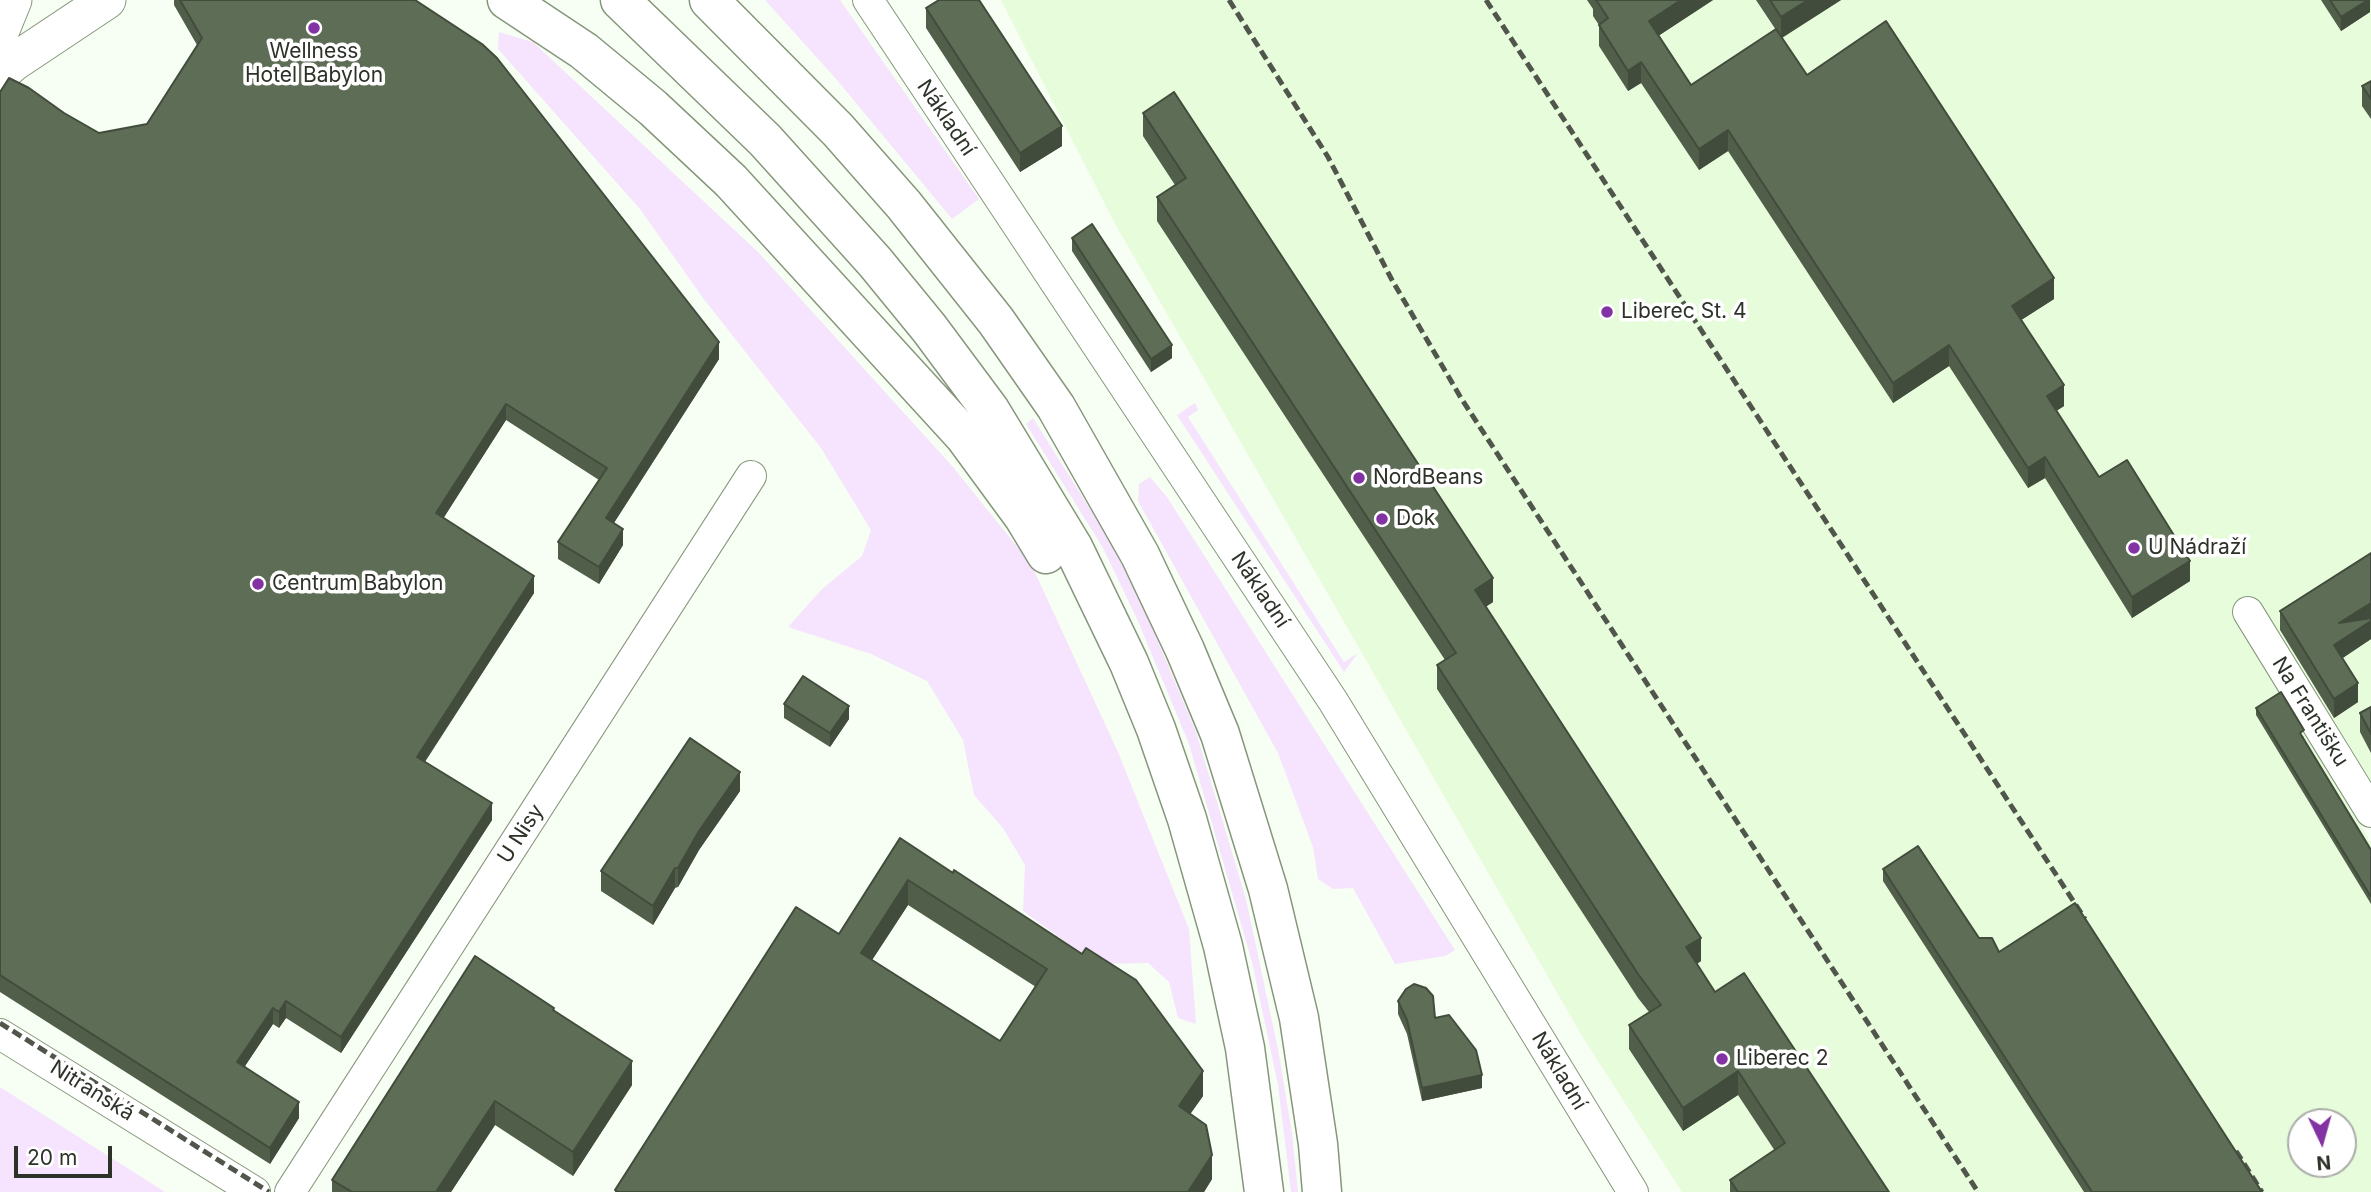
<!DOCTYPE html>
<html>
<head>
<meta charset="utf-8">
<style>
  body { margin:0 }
  #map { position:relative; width:2371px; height:1192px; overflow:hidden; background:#f7fef3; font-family:Inter,sans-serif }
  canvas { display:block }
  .north { position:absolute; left:2287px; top:1108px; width:70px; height:70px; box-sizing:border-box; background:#fff; border:2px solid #abada9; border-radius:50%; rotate:175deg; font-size:19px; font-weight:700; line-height:28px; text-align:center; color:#2c3228 }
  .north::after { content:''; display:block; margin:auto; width:24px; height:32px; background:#8232a2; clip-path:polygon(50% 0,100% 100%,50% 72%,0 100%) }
  .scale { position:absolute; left:14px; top:1146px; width:98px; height:32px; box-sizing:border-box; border:4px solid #2c3228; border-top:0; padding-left:9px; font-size:21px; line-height:24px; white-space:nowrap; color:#2c3228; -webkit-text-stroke:5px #fff; paint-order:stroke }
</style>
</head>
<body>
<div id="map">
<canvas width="2371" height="1192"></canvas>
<div class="north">N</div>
<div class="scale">20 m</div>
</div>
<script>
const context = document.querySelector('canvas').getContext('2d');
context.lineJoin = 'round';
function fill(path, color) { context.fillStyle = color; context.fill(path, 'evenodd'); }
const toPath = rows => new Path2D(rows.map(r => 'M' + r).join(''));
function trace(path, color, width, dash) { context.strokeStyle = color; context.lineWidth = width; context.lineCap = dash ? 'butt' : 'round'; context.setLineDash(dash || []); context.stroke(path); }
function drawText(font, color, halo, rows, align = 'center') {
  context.font = font + ' Inter,sans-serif'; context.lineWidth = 7; context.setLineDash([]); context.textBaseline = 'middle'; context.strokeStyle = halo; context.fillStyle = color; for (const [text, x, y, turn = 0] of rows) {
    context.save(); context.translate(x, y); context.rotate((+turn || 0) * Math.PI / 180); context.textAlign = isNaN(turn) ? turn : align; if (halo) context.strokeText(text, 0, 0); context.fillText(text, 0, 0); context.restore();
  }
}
fill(toPath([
  [1001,0,2371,0,2371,785,2315,748,2371,843,2371,1192,1682,1192,1582,1036,1113,220],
  [2301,1122,2343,1122,2343,1164,2301,1164]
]), '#e7fcda');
fill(toPath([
  [765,0,840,0,979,199,952,219,837,80],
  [499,32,533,42,759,253,953,467,1031,564,1118,752,1189,929,1196,1024,1178,1018,1169,982,1148,963,1096,964,1023,911,1025,865,1003,828,974,795,963,740,927,681,871,654,788,627,821,590,862,556,871,530,821,448,703,298,640,209,498,49],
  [1195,403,1198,410,1188,417,1344,662,1358,653,1344,672,1177,415],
  [1033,418,1107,536,1146,613,1196,732,1246,899,1278,1049,1292,1133,1298,1192,1291,1192,1278,1085,1252,962,1189,744,1137,619,1103,548,1026,424],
  [1150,477,1167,497,1455,950,1445,956,1395,964,1353,888,1333,889,1318,879,1313,847,1278,753,1138,501,1139,484],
  [0,1087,165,1192,0,1192]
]), '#f6e4fe');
const minor = toPath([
  [868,0,1333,701,1633,1192],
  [2248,612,2371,812],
  [0,1034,255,1192],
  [290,1192,751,476]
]);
const tertiary = toPath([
  [0,32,13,0],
  [0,74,14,62,107,0]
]);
const trunk = toPath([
  [507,0,584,51,653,108,731,181,965,437,1023,516,1046,554],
  [620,0,765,140,875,262,929,328,990,410,1073,547,1129,663,1156,729,1187,819,1223,946,1245,1048,1264,1192],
  [709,0,838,130,904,205,996,321,1056,407,1140,555,1185,650,1220,734,1268,889,1299,1018,1318,1144,1322,1192]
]);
trace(minor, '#86967c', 32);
trace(tertiary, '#86967c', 39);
trace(trunk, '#86967c', 41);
trace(minor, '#fff', 30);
trace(tertiary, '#fff', 37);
trace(trunk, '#fff', 38);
trace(toPath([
  [1229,0,1328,157,1392,280,1461,398,1978,1192],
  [1486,0,2085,919],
  [0,1023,269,1192],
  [2236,1151,2262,1192]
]), '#50564c', 5, [10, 5]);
fill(toPath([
  [174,0,415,0,719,359,614,523,623,545,599,584,558,559,558,542,599,480,506,420,443,518,534,593,425,762,492,820,341,1053,286,1018,279,1028,273,1024,245,1066,299,1118,270,1164,0,992,0,92,64,113,99,133,147,124,197,45,174,5],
  [1587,0,1713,0,1658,36,1691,85,1776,30,1756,0,1841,0,1782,38,1807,75,2054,299,2021,320,2064,406,2056,411,2099,477,2190,581,2132,618,2045,478,2028,488,1949,366,1893,403,1728,151,1699,170,1641,83,1628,91,1599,46,1599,25,1593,16,1593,9],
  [2321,0,2370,0,2370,12,2341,31],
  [926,8,1062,146,1020,172,926,28],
  [2371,81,2371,119,2362,106,2362,86],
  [1143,113,1493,602,1485,607,1701,961,1697,964,1715,992,1889,1192,1730,1192,1730,1180,1775,1151,1738,1095,1683,1131,1629,1049,1629,1025,1649,1012,1638,998,1437,689,1437,665,1445,660,1157,221,1157,197,1175,185,1143,136],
  [1072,238,1172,358,1151,372,1072,251],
  [2371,553,2371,639,2342,658,2358,702,2334,718,2280,630,2280,611],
  [784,704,849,719,830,747,784,718],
  [2371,707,2371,753,2360,732,2360,713],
  [2256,708,2304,737,2303,738,2371,850,2371,904,2256,715],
  [740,791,699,850,678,887,675,888,653,925,601,891,601,871],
  [900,838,1203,1096,1190,1114,1212,1179,1204,1192,615,1192,615,1190,839,934],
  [908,905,1036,987,1000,1041,872,960],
  [1883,869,1999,952,2262,1192,2084,1192,1883,881],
  [1398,1001,1435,1018,1482,1088,1422,1101,1407,1034,1398,1014],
  [554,1011,632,1085,573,1176,495,1125,451,1192,332,1192,332,1180]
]), '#515e49');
fill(toPath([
  [1681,0,1713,0,1649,42,1649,21],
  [1808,0,1841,0,1781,38,1781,17],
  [2368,0,2370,0,2370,12,2341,31,2341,17],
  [1641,62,1641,83,1628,91,1628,71],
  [1062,126,1062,146,1020,172,1020,153],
  [1728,130,1728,151,1699,170,1699,149],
  [2054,278,2054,299,2012,326,2012,306],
  [719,342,719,359,606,535,606,518],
  [1172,345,1172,358,1151,372,1151,359],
  [1949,345,1949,366,1893,403,1893,383],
  [2064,385,2064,406,2047,417,2047,396],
  [506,404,506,420,436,530,436,513],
  [2045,457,2045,478,2028,488,2028,468],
  [623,529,623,545,599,584,599,567],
  [2190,561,2190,581,2132,618,2132,597],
  [534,576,534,593,417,773,417,757],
  [1493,578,1493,602,1475,614,1475,590],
  [2371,603,2371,639,2334,664,2334,645,2339,623],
  [2358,683,2358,702,2334,718,2334,699],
  [849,706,849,719,830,747,830,733],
  [740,772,740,791,699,850,678,887,678,868,699,831],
  [492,803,492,820,341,1053,341,1037],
  [675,868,675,888,653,925,653,906],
  [908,880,908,905,861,977,861,953],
  [1701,938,1701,961,1686,970,1686,947],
  [286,1001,286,1018,279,1028,279,1012],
  [273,1008,273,1024,237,1078,237,1062],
  [632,1061,632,1085,573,1176,573,1152],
  [1203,1071,1203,1096,1179,1130,1179,1106],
  [1738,1071,1738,1095,1683,1131,1683,1108],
  [1482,1075,1482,1088,1422,1101,1422,1088],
  [495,1101,495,1125,451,1192,436,1192],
  [299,1102,299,1118,270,1164,270,1148],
  [1212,1155,1212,1179,1204,1192,1188,1192]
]), '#424c3c');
const building = toPath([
  [180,0,415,0,482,44,497,58,719,342,606,518,623,529,599,567,558,542,607,468,506,404,436,513,534,576,417,757,492,803,341,1037,286,1001,279,1012,273,1008,237,1062,299,1102,270,1148,0,975,0,92,9,78,29,88,64,113,99,133,147,124,202,38,180,0],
  [939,0,979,0,1062,126,1020,153,926,8,939,0],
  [1596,0,1681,0,1649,21,1691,85,1776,29,1807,75,1886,21,2054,278,2012,306,2064,385,2047,396,2099,477,2127,460,2190,561,2132,597,2045,457,2028,468,1949,345,1893,383,1728,130,1699,149,1641,62,1628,71,1599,25,1608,18,1596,0],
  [1770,0,1808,0,1781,17,1770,0],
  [2330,0,2368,0,2341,17,2330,0],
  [2371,81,2371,99,2362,86,2371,81],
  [1174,92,1493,578,1475,590,1701,938,1686,947,1715,992,1744,973,1889,1192,1738,1192,1730,1180,1785,1143,1738,1071,1683,1108,1629,1025,1661,1005,1638,974,1437,665,1456,653,1157,197,1186,178,1143,113,1174,92],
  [1092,224,1172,345,1151,359,1072,238,1092,224],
  [2371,553,2371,603,2339,623,2371,618,2371,621,2334,645,2358,683,2334,699,2280,611,2371,553],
  [803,676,849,706,830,733,784,704,803,676],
  [2281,692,2304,730,2300,733,2371,850,2371,897,2256,708,2281,692],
  [2371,707,2371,734,2360,713,2371,707],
  [690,738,740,772,699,831,678,868,675,868,653,906,601,871,690,738],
  [900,838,953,873,954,870,1082,954,1086,948,1136,980,1203,1071,1179,1106,1206,1125,1212,1155,1188,1192,618,1192,615,1190,796,907,839,934,900,838],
  [908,880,1047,969,1000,1041,861,953,908,880],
  [1918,846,1979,938,1992,938,1999,952,2075,903,2262,1192,2092,1192,1883,869,1918,846],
  [475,956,554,1008,553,1010,632,1061,573,1152,495,1101,436,1192,352,1192,332,1180,475,956],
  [1414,984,1426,988,1433,996,1435,1018,1449,1015,1476,1050,1482,1075,1422,1088,1407,1020,1398,1001,1406,989,1414,984]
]);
fill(building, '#5e6d55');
trace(building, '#424c3c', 2);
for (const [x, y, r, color] of [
  [314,28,7,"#8232a2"],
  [1607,312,7,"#8232a2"],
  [1359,478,7,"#8232a2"],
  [1382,519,7,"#8232a2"],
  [2134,548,7,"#8232a2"],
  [258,584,7,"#8232a2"],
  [1722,1059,7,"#8232a2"]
]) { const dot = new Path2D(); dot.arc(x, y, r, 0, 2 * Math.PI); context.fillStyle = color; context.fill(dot); trace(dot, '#fff', 2.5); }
drawText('21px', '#2c3228', '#fff', [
  ["Wellness",314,52,"center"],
  ["Hotel Babylon",314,76,"center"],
  ["Liberec St. 4",1621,312],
  ["NordBeans",1373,478],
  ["Dok",1396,519],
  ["U Nádraží",2148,548],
  ["Centrum Babylon",272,584],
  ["Liberec 2",1736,1059]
], 'left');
drawText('21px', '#2c3228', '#fff', [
  ["Nákladní",946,118,56],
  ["Nákladní",1260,590,56],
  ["Na Františku",2310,712,58],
  ["U Nisy",521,834,-57],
  ["Nákladní",1559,1071,59],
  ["Nitranská",92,1091,32]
]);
</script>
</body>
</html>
